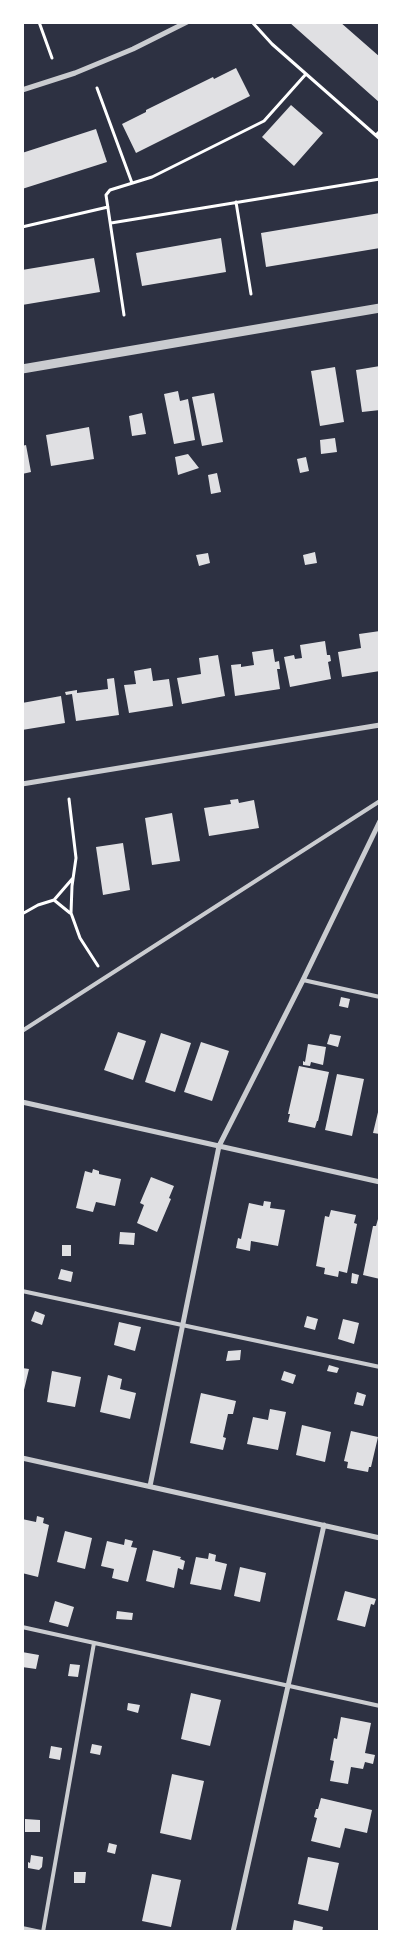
<!DOCTYPE html>
<html>
<head>
<meta charset="utf-8">
<style>
  body { margin:0 }
  #map { position:relative; width:402px; height:1954px; overflow:hidden; background:#2d3142; font-family:Figtree,sans-serif }
  canvas { display:block }
  .frame { position:absolute; inset:0; border:24px solid #fff; pointer-events:none }
</style>
</head>
<body>
<div id="map">
<canvas width="402" height="1954"></canvas>
<div class="frame"></div>
</div>
<script>
const context = document.querySelector('canvas').getContext('2d');
context.lineJoin = 'round';
function fill(path, color) { context.fillStyle = color; context.fill(path, 'evenodd'); }
const toPath = rows => new Path2D(rows.map(r => 'M' + r).join(''));
function trace(path, color, width, dash) { context.strokeStyle = color; context.lineWidth = width; context.lineCap = dash ? 'butt' : 'round'; context.setLineDash(dash || []); context.stroke(path); }
fill(toPath([
  [289,22,340,22,380,57,380,103],
  [236,68,250,96,136,153,122,124,146,112,146,110,213,77,214,79],
  [291,105,323,133,294,166,262,137],
  [96,129,107,162,22,189,22,153],
  [380,213,380,248,266,267,261,233],
  [221,238,226,272,142,286,136,253],
  [94,258,100,292,22,305,22,270],
  [380,366,380,410,362,412,356,370],
  [335,367,344,422,320,426,311,371],
  [178,391,180,401,188,399,195,440,174,444,164,394],
  [214,393,223,442,202,446,192,397],
  [142,413,146,434,132,436,129,416],
  [89,427,94,459,51,466,46,435],
  [335,438,337,452,321,454,320,440],
  [26,445,31,472,22,474,22,446],
  [188,454,199,468,178,475,175,457],
  [306,457,309,471,300,473,297,459],
  [217,473,221,492,211,494,208,475],
  [315,552,317,563,305,565,303,555],
  [208,553,210,563,199,566,196,555],
  [380,631,380,671,342,677,338,652,361,648,359,634],
  [325,641,327,655,330,655,331,661,328,662,331,679,290,687,284,657,294,655,295,659,302,658,300,645],
  [273,649,275,662,279,661,280,669,277,669,280,689,235,696,231,665,241,664,241,667,254,665,252,652],
  [218,655,225,696,182,704,177,678,201,674,199,658],
  [151,668,153,681,169,679,173,706,129,713,124,685,136,684,134,671],
  [114,678,119,715,76,721,72,694,66,695,65,692,77,690,77,693,108,689,107,679],
  [61,696,65,723,22,730,22,703],
  [238,799,239,803,254,800,259,828,209,836,204,808,231,804,230,800],
  [172,813,180,861,152,865,145,818],
  [123,843,130,890,103,895,96,847],
  [341,997,350,999,348,1008,339,1006],
  [118,1032,146,1041,133,1080,104,1070],
  [161,1033,191,1043,175,1092,145,1082],
  [330,1034,341,1036,338,1047,327,1044],
  [201,1042,229,1051,212,1101,184,1092],
  [308,1044,326,1047,323,1065,311,1062,310,1066,303,1065,303,1061,305,1062],
  [299,1066,329,1072,318,1121,317,1121,315,1128,288,1122,290,1114,288,1114],
  [337,1074,364,1079,352,1136,325,1130],
  [379,1108,380,1108,380,1134,373,1133],
  [93,1169,99,1171,99,1174,121,1179,115,1206,96,1202,93,1212,76,1208,85,1171,92,1173],
  [151,1177,174,1186,169,1198,171,1199,157,1232,137,1223,144,1205,140,1203],
  [264,1201,271,1202,270,1208,285,1210,278,1246,251,1241,250,1251,236,1248,238,1238,241,1239,249,1203,263,1206],
  [331,1210,356,1215,354,1223,357,1224,347,1273,339,1271,338,1277,324,1274,325,1268,316,1266,325,1216,329,1217],
  [378,1219,380,1219,380,1279,363,1275,373,1226,376,1226],
  [120,1232,135,1233,134,1245,119,1244],
  [62,1245,71,1245,71,1256,62,1256],
  [61,1269,73,1272,71,1282,58,1279],
  [352,1273,359,1275,357,1284,351,1283],
  [35,1311,45,1315,42,1325,31,1321],
  [307,1316,318,1319,315,1330,304,1327],
  [343,1319,359,1323,354,1344,338,1339],
  [119,1322,141,1327,135,1351,114,1345],
  [241,1350,240,1360,226,1361,228,1351],
  [329,1365,339,1368,337,1373,327,1371],
  [22,1368,29,1369,23,1394,22,1394],
  [52,1371,81,1377,75,1407,47,1402],
  [284,1371,296,1375,293,1384,281,1380],
  [108,1375,122,1379,120,1389,136,1393,130,1419,100,1412],
  [357,1392,366,1395,363,1406,354,1404],
  [201,1393,236,1401,233,1414,228,1414,223,1437,226,1438,223,1450,190,1443],
  [270,1409,286,1412,278,1450,247,1444,253,1417,268,1420],
  [302,1425,331,1432,325,1462,296,1455],
  [351,1431,378,1437,371,1467,369,1467,368,1472,347,1468,348,1462,344,1461],
  [37,1516,44,1518,43,1523,49,1525,38,1577,22,1573,22,1519,36,1522],
  [65,1531,92,1538,85,1569,57,1562],
  [125,1539,133,1541,131,1547,137,1548,128,1582,112,1578,114,1569,101,1566,107,1541,124,1545],
  [153,1550,181,1557,180,1559,185,1561,183,1570,178,1568,174,1588,146,1581],
  [209,1553,216,1555,215,1561,227,1564,221,1590,190,1584,196,1557,208,1559],
  [240,1567,266,1573,260,1602,234,1596],
  [345,1591,376,1599,374,1605,371,1604,365,1627,337,1620],
  [55,1601,74,1607,68,1627,49,1622],
  [117,1611,133,1613,132,1620,116,1619],
  [22,1652,39,1655,36,1669,22,1667],
  [70,1664,80,1665,78,1677,68,1676],
  [191,1693,221,1700,210,1746,181,1739],
  [128,1703,140,1705,138,1713,127,1710],
  [341,1717,371,1723,365,1753,375,1755,373,1764,365,1762,363,1769,351,1767,348,1784,330,1781,334,1761,330,1760,334,1738,337,1739],
  [92,1744,102,1746,100,1755,90,1753],
  [51,1746,62,1748,60,1760,49,1758],
  [172,1774,204,1781,191,1840,160,1833],
  [321,1798,372,1810,367,1833,345,1828,340,1848,311,1841,317,1818,314,1817,316,1809,318,1809],
  [25,1819,40,1820,40,1832,25,1832],
  [109,1843,117,1845,115,1854,107,1852],
  [31,1855,43,1857,42,1867,39,1870,28,1868,28,1862,30,1863],
  [308,1857,339,1863,328,1911,298,1904],
  [74,1872,86,1872,85,1883,74,1883],
  [152,1874,181,1880,171,1927,142,1921],
  [294,1920,323,1927,322,1932,292,1932]
]), '#e0e0e3');
trace(toPath([
  [39,22,52,58],
  [252,22,272,44,380,139],
  [97,88,132,183],
  [376,135,380,131],
  [236,202,251,294],
  [111,223,380,179],
  [22,227,108,207],
  [124,315,106,195,110,190,152,177,264,121,306,74],
  [69,799,76,858,72,886,71,913,80,938,98,966],
  [54,900,73,878],
  [22,914,38,905,54,900,70,913]
]), '#fff', 3);
trace(toPath([
  [303,980,380,997],
  [22,1031,380,801],
  [22,1291,380,1367],
  [22,1627,380,1706],
  [22,1928,41,1932],
  [43,1932,94,1643]
]), '#caccd0', 4);
trace(toPath([
  [22,90,75,73,133,49,187,22],
  [22,784,380,725],
  [22,1102,380,1182],
  [22,1458,380,1538],
  [150,1486,219,1146,303,980,380,821],
  [233,1932,324,1525]
]), '#caccd0', 5);
trace(toPath([
  [22,369,380,308]
]), '#caccd0', 9);
</script>
</body>
</html>
